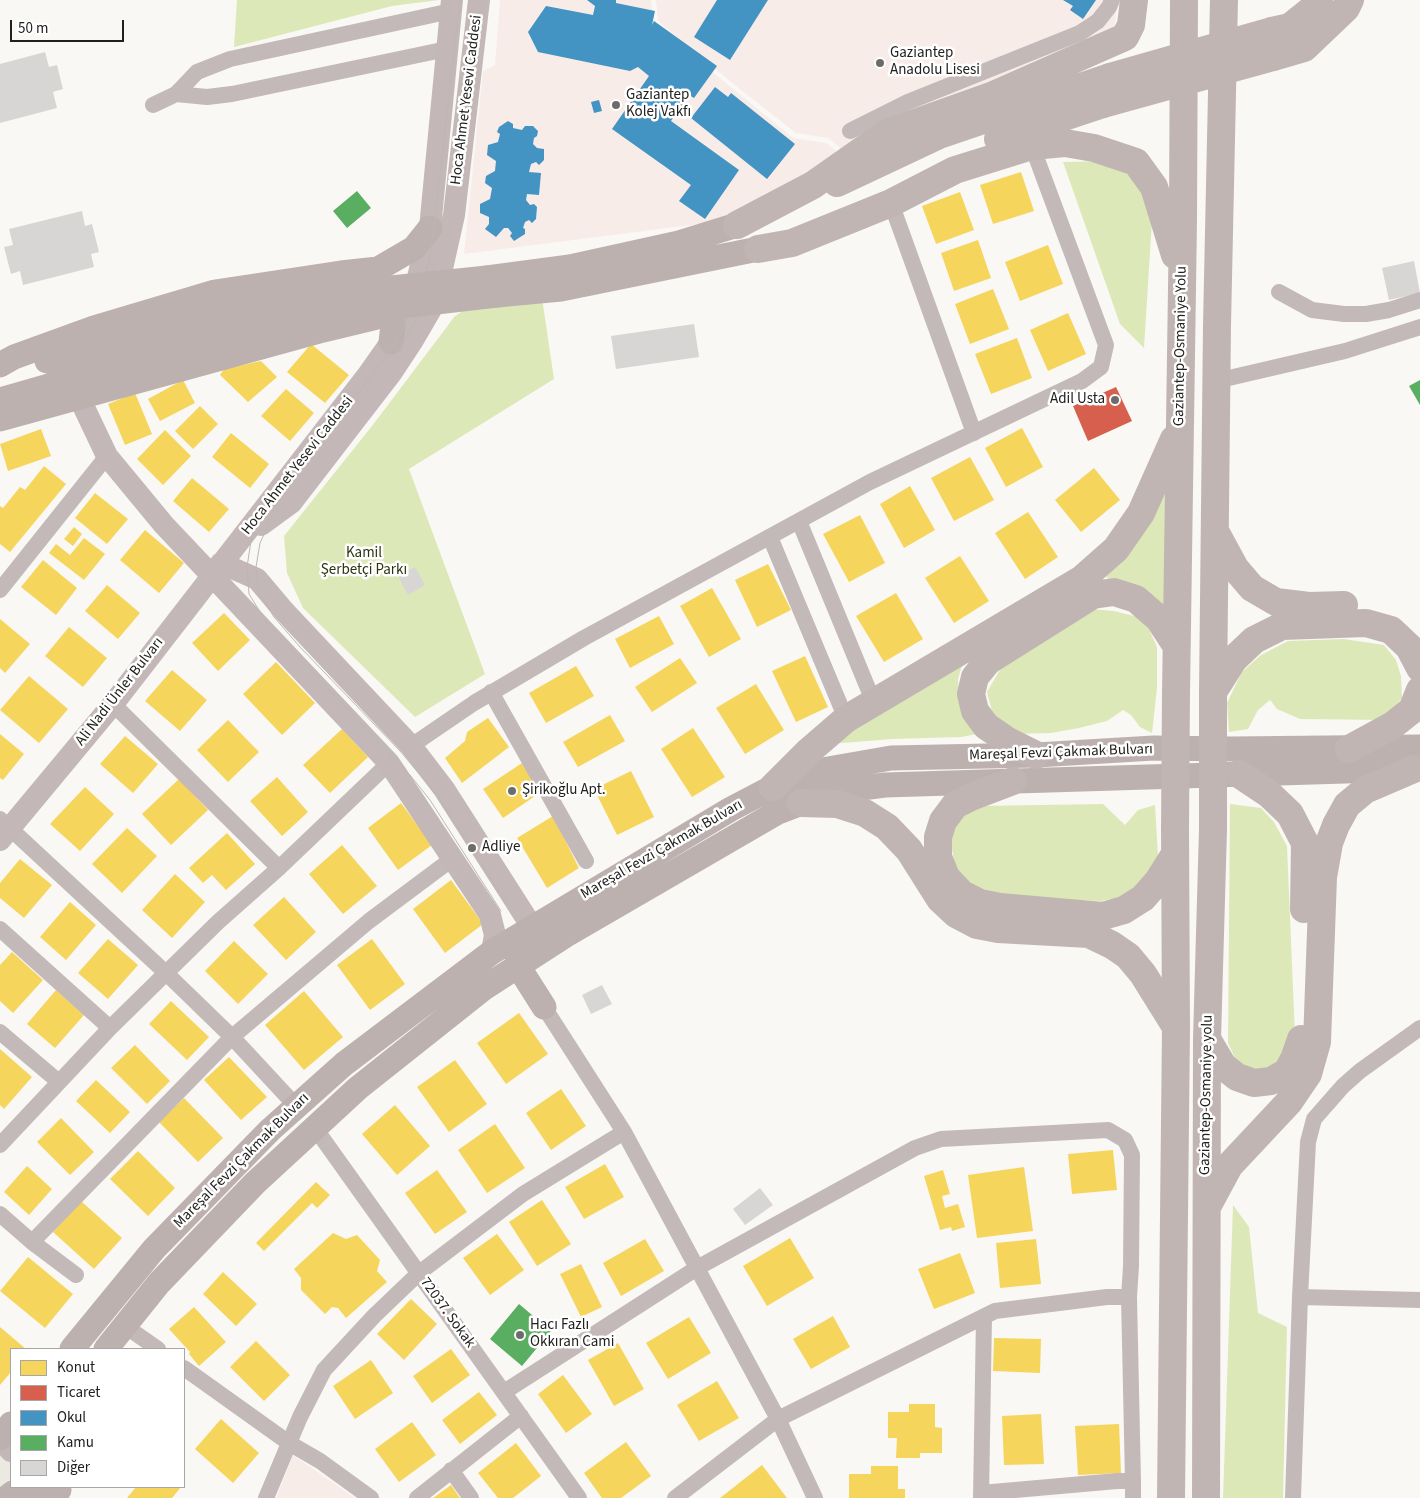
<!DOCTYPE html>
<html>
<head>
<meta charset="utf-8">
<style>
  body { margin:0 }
  #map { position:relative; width:1420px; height:1498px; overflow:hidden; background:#f9f8f5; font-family:"Source Sans 3",sans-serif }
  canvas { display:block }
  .legend { position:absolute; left:10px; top:1348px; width:175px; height:140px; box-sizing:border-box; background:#fff; border:1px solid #a6a6a5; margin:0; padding:6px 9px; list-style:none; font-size:15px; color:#20201e }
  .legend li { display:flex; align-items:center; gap:10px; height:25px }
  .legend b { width:25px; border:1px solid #a6a6a5 }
  .scale { position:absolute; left:10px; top:20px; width:114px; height:22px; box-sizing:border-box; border:2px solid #20201e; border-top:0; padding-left:6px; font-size:15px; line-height:18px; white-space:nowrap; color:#20201e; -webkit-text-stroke:4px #fff; paint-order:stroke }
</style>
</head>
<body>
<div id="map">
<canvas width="1420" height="1498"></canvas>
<ul class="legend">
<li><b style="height:14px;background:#f6d55c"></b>Konut</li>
<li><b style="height:14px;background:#d6604d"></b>Ticaret</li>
<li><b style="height:14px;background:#4393c3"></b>Okul</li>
<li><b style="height:14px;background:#5aae61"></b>Kamu</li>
<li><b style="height:14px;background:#d7d6d4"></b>Diğer</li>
</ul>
<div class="scale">50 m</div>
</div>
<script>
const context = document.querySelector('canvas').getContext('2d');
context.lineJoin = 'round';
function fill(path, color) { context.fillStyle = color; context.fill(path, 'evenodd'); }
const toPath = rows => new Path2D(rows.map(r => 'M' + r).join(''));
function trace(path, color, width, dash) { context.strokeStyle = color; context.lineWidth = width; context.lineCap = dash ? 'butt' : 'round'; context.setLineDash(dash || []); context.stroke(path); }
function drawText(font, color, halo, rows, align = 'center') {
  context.font = font + ' "Source Sans 3",sans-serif'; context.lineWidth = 5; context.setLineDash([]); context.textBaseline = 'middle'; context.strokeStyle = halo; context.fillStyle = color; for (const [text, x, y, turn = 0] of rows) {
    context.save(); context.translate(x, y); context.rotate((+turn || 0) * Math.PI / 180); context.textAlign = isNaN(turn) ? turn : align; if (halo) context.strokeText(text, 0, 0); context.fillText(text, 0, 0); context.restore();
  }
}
fill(toPath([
  [0,1451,11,1460,11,1487,0,1498]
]), '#ece9e1');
fill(toPath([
  [500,0,651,0,654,24,793,138,826,143,843,156,730,220,464,254,483,71,495,65],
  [656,0,1118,0,1114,30,848,154,828,138,796,133,731,82,658,21],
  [293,1455,355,1498,276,1498]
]), '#f8ece8');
fill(toPath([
  [237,0,439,0,392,6,234,47],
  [1113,161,1131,170,1146,192,1152,221,1144,348,1120,324,1063,162],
  [542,298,554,379,409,469,485,674,415,717,303,608,287,573,284,536,372,426,455,316,479,301],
  [1167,489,1166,609,1106,577],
  [1092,609,1114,611,1138,617,1149,629,1157,647,1157,688,1152,733,1140,727,1131,715,1123,710,1107,721,1079,728,1051,733,1013,734,994,719,987,692,1001,668],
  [1344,639,1384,645,1396,660,1401,676,1402,698,1385,720,1300,719,1277,709,1270,700,1258,710,1248,729,1229,732,1227,703,1242,672,1261,655,1288,641],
  [964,658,958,679,959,699,977,734,961,737,892,739,843,743,829,742],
  [1103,804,1125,825,1138,810,1155,805,1158,856,1144,878,1125,897,1100,901,997,897,970,885,955,867,951,843,954,827,966,814,978,806],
  [1230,804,1261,808,1274,822,1287,846,1295,1036,1286,1058,1270,1070,1251,1071,1236,1060,1228,1043],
  [1233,1205,1249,1227,1258,1313,1287,1327,1283,1498,1223,1498]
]), '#dde8b8');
fill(toPath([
  [1021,172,1034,211,993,224,980,185],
  [960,192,974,230,936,244,922,206],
  [978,240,991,278,954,291,941,253],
  [1048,245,1063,284,1020,301,1005,262],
  [993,289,1009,329,970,344,955,304],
  [1068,313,1086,354,1048,371,1030,330],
  [1017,338,1032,378,991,394,975,354],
  [311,344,349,375,325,403,287,372],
  [261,361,277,377,248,402,220,375,224,369],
  [183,380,195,403,160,421,148,399],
  [286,389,314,413,290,441,261,416],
  [135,393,152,434,125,445,108,404],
  [200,406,218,424,193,449,175,431],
  [1022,428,1043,467,1006,487,985,448],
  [41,429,51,456,8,471,0,444],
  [165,430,191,456,163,485,137,459],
  [231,433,269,464,250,488,212,457],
  [970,457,994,500,954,521,931,478],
  [44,466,66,484,10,552,0,544,0,506,3,508,20,487,25,490],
  [1094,468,1120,500,1081,532,1055,500],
  [192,478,229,509,209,532,173,501],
  [910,486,935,530,904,548,880,504],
  [95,493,128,519,107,544,75,518],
  [1028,512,1058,557,1025,579,995,533],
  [860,515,885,563,849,582,823,534],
  [74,527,82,534,73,546,64,539],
  [145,530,184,563,159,593,120,560],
  [84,538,105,554,84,580,49,553,56,544,70,555],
  [960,556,989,601,954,623,925,578],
  [43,560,77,588,56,615,21,587],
  [768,564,791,610,757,627,735,580],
  [107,585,140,613,118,639,85,611],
  [712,588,741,639,709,657,680,606],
  [896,593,923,639,884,662,856,616],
  [224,613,250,640,218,671,192,643],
  [659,616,674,644,630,668,615,639],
  [0,619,30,644,5,673,0,668],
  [69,627,107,658,83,687,45,656],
  [805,656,828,707,796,722,772,671],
  [680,658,697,683,652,712,635,687],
  [276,662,315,703,282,735,243,694],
  [576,666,594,696,546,723,529,693],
  [172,670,207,700,180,731,145,701],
  [29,676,68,709,39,743,0,710],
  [756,684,784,730,745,754,716,708],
  [610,715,625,741,578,767,563,742],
  [488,718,509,747,462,783,445,758,465,741,467,732],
  [228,720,259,752,228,782,197,750],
  [693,728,725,777,692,797,661,749],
  [342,729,368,757,330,793,303,765],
  [0,734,24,754,3,780,0,778],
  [125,736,158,764,133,793,100,764],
  [522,763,541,792,503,818,483,789],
  [631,771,654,817,617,835,594,789],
  [277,777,308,812,282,836,250,801],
  [179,779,208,810,171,845,142,814],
  [85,787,114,814,80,851,50,824],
  [401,803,432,845,398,870,368,828],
  [553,816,579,868,547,888,517,838],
  [127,828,157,856,122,893,92,864],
  [227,833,255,864,226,890,212,875,203,883,189,868],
  [342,845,377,886,343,914,309,874],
  [20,859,52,885,24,918,0,898,0,883],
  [175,874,205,902,172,938,142,910],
  [451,880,483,924,445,953,413,909],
  [284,897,316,932,286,960,253,925],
  [70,902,96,925,66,960,40,937],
  [108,939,138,965,108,999,78,973],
  [372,939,405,984,370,1010,337,965],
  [234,941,268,974,238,1004,205,971],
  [12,952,43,980,13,1013,0,1001,0,965],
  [56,990,84,1015,55,1048,27,1024],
  [304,991,343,1037,304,1070,265,1025],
  [171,1001,209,1037,187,1060,149,1024],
  [519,1013,548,1054,506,1084,477,1043],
  [135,1045,170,1081,147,1104,111,1068],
  [0,1049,32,1077,4,1109,0,1105],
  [229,1057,267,1097,241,1120,204,1080],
  [455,1060,487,1104,449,1132,417,1087],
  [96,1080,130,1112,110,1133,76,1101],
  [561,1089,586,1126,551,1150,526,1113],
  [184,1098,223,1138,198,1162,159,1122],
  [395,1105,430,1146,397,1175,362,1134],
  [61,1118,94,1152,70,1175,37,1142],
  [495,1124,525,1168,487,1193,458,1150],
  [1113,1150,1117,1190,1072,1194,1068,1154],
  [138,1151,175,1188,148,1216,110,1179],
  [605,1164,624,1197,584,1219,565,1187],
  [27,1166,52,1189,29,1215,4,1192],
  [1024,1167,1033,1231,977,1238,968,1175],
  [437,1170,467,1212,435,1234,405,1193],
  [943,1170,950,1194,942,1196,945,1208,958,1204,965,1227,952,1231,951,1227,940,1230,924,1176],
  [316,1182,330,1195,317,1208,312,1203,264,1251,256,1243],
  [542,1200,571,1244,537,1266,509,1222],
  [81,1201,122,1238,94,1269,53,1232],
  [333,1233,346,1239,357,1235,380,1260,377,1271,387,1282,346,1318,338,1308,332,1307,325,1314,301,1290,301,1278,294,1269],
  [497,1234,524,1270,490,1295,463,1258],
  [790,1238,814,1278,767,1306,743,1266],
  [645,1239,664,1271,621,1296,603,1263],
  [1036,1239,1041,1284,1000,1288,996,1243],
  [960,1253,975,1293,934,1309,918,1269],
  [28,1257,73,1294,45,1328,0,1291],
  [581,1264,602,1307,581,1317,560,1274],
  [223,1272,257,1304,236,1326,203,1294],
  [411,1299,437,1324,404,1360,377,1334],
  [194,1307,226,1342,199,1366,189,1354,190,1352,169,1329],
  [833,1316,850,1347,811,1369,793,1339],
  [689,1317,711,1353,668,1379,646,1343],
  [0,1327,26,1349,11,1349,11,1372,0,1385],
  [994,1338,1041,1339,1040,1373,993,1371],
  [256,1341,290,1375,264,1401,230,1367],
  [618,1343,644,1389,614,1406,588,1360],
  [451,1349,470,1375,432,1403,413,1376],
  [371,1360,393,1393,355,1419,333,1386],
  [563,1375,592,1414,566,1433,538,1394],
  [717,1381,739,1418,699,1441,677,1405],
  [479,1392,497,1415,460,1444,442,1420],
  [909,1404,935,1404,935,1427,942,1428,942,1453,920,1453,920,1458,896,1458,897,1438,888,1438,888,1412,909,1412],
  [1041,1414,1044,1464,1004,1465,1002,1416],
  [221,1419,259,1453,233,1483,195,1449],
  [412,1422,436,1455,399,1482,375,1449],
  [1119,1424,1121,1473,1078,1475,1075,1426],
  [626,1442,651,1476,621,1498,602,1498,584,1473],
  [516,1443,541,1476,513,1498,498,1498,478,1473],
  [762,1465,787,1498,720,1498],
  [871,1466,898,1466,898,1489,905,1489,905,1498,849,1498,849,1474,871,1474],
  [451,1485,460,1498,433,1498],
  [136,1487,181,1487,172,1498,127,1498]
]), '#f6d55c');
fill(toPath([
  [1116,387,1132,421,1088,441,1073,406]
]), '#d6604d');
fill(toPath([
  [587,0,616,0,616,3,655,11,652,25,654,21,717,66,694,98,689,95,671,121,739,170,705,219,679,201,691,185,612,129,649,76,638,67,630,71,538,52,528,32,546,6,593,15,595,6],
  [717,0,768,0,730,60,694,37],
  [1063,0,1096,0,1083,19,1070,10,1073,6],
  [715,87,728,97,731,93,795,144,767,179,691,118],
  [599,100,602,111,594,113,591,102],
  [508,121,513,124,513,128,522,130,525,126,533,126,538,131,537,136,534,138,533,144,537,148,544,149,544,160,539,165,536,162,531,164,529,172,541,173,539,195,527,194,526,200,530,205,534,204,537,207,536,219,532,223,529,220,525,222,523,228,525,229,525,234,514,241,510,236,512,233,508,228,504,228,496,237,485,229,489,224,489,217,480,213,480,204,490,199,492,188,485,183,486,176,495,171,496,161,487,155,488,145,498,142,500,134,497,132,499,127]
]), '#4393c3');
fill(toPath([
  [357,191,371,208,347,228,333,211],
  [1420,380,1420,405,1409,386],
  [519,1304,551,1331,522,1366,490,1339]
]), '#5aae61');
fill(toPath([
  [45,52,49,67,57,65,63,89,53,92,57,108,0,123,0,64],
  [82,211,85,226,92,224,99,252,91,254,94,267,23,285,20,271,11,274,4,247,13,245,9,229],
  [1414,261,1420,293,1389,300,1382,268],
  [694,324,699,357,616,369,611,336],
  [415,567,425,585,408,595,398,576],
  [602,985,612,1004,591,1014,582,995],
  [760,1188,773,1205,745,1225,733,1209]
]), '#d7d6d4');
trace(toPath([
  [176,94,207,97,232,94,447,49],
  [153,105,176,94,197,72,230,59,451,11],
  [850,131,908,102,1080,33,1098,21,1109,7,1112,0],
  [891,203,974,433],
  [1279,292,1312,310,1344,314,1366,314,1389,310,1420,300],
  [1216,381,1345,351,1420,327],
  [799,521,874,703],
  [770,537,846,719],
  [0,590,107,456],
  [491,692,586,861],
  [113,704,279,868],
  [411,746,474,703,584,638,870,482,1082,381,1101,367,1106,345,1032,146],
  [0,819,166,973,232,1037,296,1106],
  [0,929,110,1028],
  [544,1007,624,1132,778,1419,815,1498],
  [0,1032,59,1082],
  [315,1128,579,1498],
  [0,1145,110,1028,218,922,279,868,389,763],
  [0,1214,32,1242,76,1275],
  [32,1242,232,1037,369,921,452,859],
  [1129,1297,1133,1481],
  [1300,1297,1420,1300],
  [125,1326,158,1349],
  [184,1368,289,1443,320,1461,371,1498],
  [504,1392,697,1268,915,1148,941,1139,1108,1130,1125,1140,1132,1155,1131,1266,1129,1297,1107,1297,995,1311,778,1419,675,1498],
  [451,1470,471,1498],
  [981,1493,1117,1481,1133,1481,1133,1498],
  [266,1498,300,1417,324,1370,374,1316,419,1273,523,1194,624,1132],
  [417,1498,521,1416],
  [981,1498,984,1317],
  [1293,1498,1300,1297,1308,1142,1314,1119,1343,1086,1360,1071,1420,1028]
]), '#c4b9b9', 16);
trace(toPath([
  [79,397,107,456,164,525,389,763,490,915,495,935,492,952],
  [261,525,291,503,392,372,413,340,434,304,454,215,479,0],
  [221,563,257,579,284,611,411,746,444,789,532,927],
  [0,840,113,704,367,376,391,342,411,306,430,228,452,0],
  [0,1440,11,1451]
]), '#c3b8b7', 22);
trace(toPath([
  [487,278,570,267,679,243,737,225],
  [497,295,561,289,758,249],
  [47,361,246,308,334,294],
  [0,365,14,357,94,328,215,292,341,273,378,269,414,248,430,228],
  [0,400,262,325,326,315],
  [0,419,323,330,381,316,390,318,393,325,391,342],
  [517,951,518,966,544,1007],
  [72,1349,154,1249,270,1130,344,1064,492,952,731,809,773,787,828,769,891,758,1036,755,1154,748,1232,749,1420,747],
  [106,1349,159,1283,255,1183,358,1088,484,988,566,935,778,812,830,792,885,785,1411,769],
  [0,1438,11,1424],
  [6,1498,13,1493,29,1488,59,1490]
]), '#bdb1af', 25);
trace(toPath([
  [1272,31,1290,27,1316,6,1319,0],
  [1273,57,1304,48,1346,8,1350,0],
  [998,139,1103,104],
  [837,183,939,135,1110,77],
  [737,225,813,185,887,133,991,96,1125,37,1131,25,1134,0],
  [758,249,792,243,891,203,955,170,1032,146,1065,143,1094,148,1136,162,1154,187,1175,255],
  [1216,533,1235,568,1252,588,1276,602,1309,606,1344,605],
  [1213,692,1217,325,1224,0],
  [1213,692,1234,659,1254,640,1282,626,1366,623,1391,630,1409,647,1420,668],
  [1176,693,1183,220,1184,0],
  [1349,749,1393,725,1412,710,1420,690],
  [1036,755,1008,741,986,726,975,711,971,694,975,677,988,661,1093,595,1114,592,1136,599,1159,619,1176,645],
  [1239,774,1269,794,1290,814,1305,843,1304,909],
  [1013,781,971,797,955,805,943,821,938,837,938,857,946,877,962,894,980,903,1000,907,1103,916,1124,910,1143,898,1158,881,1175,854],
  [773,787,809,751,846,719,1082,579,1116,549,1141,513,1174,439],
  [801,803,837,804,865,813,887,827,909,850,940,899,956,914,977,925,998,929,1089,934,1112,945,1128,956,1143,974,1176,1027],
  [1207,1039,1223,1066,1237,1077,1254,1083,1271,1081,1287,1072,1294,1059,1301,1039],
  [1208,1205,1229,1166,1289,1102,1308,1074,1317,1042,1323,877,1329,843,1336,825,1347,805,1365,790,1414,769],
  [1171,1498,1176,1027,1175,829],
  [1206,1498,1207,1039,1213,829]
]), '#c1b5b4', 28);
trace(toPath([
  [460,0,431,253,418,299,394,346,256,529,251,541,247,567,249,594,267,623,294,653,410,775,430,800,501,911],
  [400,348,426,302,435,261],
  [273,515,260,543,256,567,258,591,274,617,300,647,400,751,437,795,509,906]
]), '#bcb7b4', 1);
trace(toPath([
  [334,294,487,278],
  [332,314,497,295]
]), '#bdb1af', 25);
trace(toPath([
  [1110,77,1272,31],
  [1103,104,1273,57],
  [1213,692,1213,829],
  [1175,829,1176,693]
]), '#c1b5b4', 28);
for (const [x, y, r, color] of [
  [880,63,5,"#6c6c69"],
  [616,105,5,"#6c6c69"],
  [1115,400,5,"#6c6c69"],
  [512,791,5,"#6c6c69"],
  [472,848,5,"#6c6c69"],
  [520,1335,5,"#6c6c69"]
]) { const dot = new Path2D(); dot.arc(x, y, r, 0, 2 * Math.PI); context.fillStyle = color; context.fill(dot); trace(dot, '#fff', 2); }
drawText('15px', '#20201e', '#fff', [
  ["Gaziantep",890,54],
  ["Anadolu Lisesi",890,71],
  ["Gaziantep",626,96],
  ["Kolej Vakfı",626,113],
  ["Adil Usta",1105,400,"right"],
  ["Şirikoğlu Apt.",522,791],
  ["Adliye",482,848],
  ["Hacı Fazlı",530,1326],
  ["Okkıran Cami",530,1343]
], 'left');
drawText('15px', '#20201e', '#fff', [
  ["Hoca Ahmet Yesevi Caddesi",467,100,-83],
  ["Gaziantep-Osmaniye Yolu",1181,346,-89],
  ["Hoca Ahmet Yesevi Caddesi",298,466,-52],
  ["Ali Nadi Ünler Bulvarı",120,692,-52],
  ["Mareşal Fevzi Çakmak Bulvarı",1061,753,-2],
  ["Mareşal Fevzi Çakmak Bulvarı",662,850,-30],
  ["Gaziantep-Osmaniye yolu",1207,1095,-89],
  ["Mareşal Fevzi Çakmak Bulvarı",242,1161,-45],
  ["72037. Sokak",447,1313,54]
]);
drawText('15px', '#2c340e', '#fff', [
  ["Kamil",364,554],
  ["Şerbetçi Parkı",364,571]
]);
</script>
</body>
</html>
